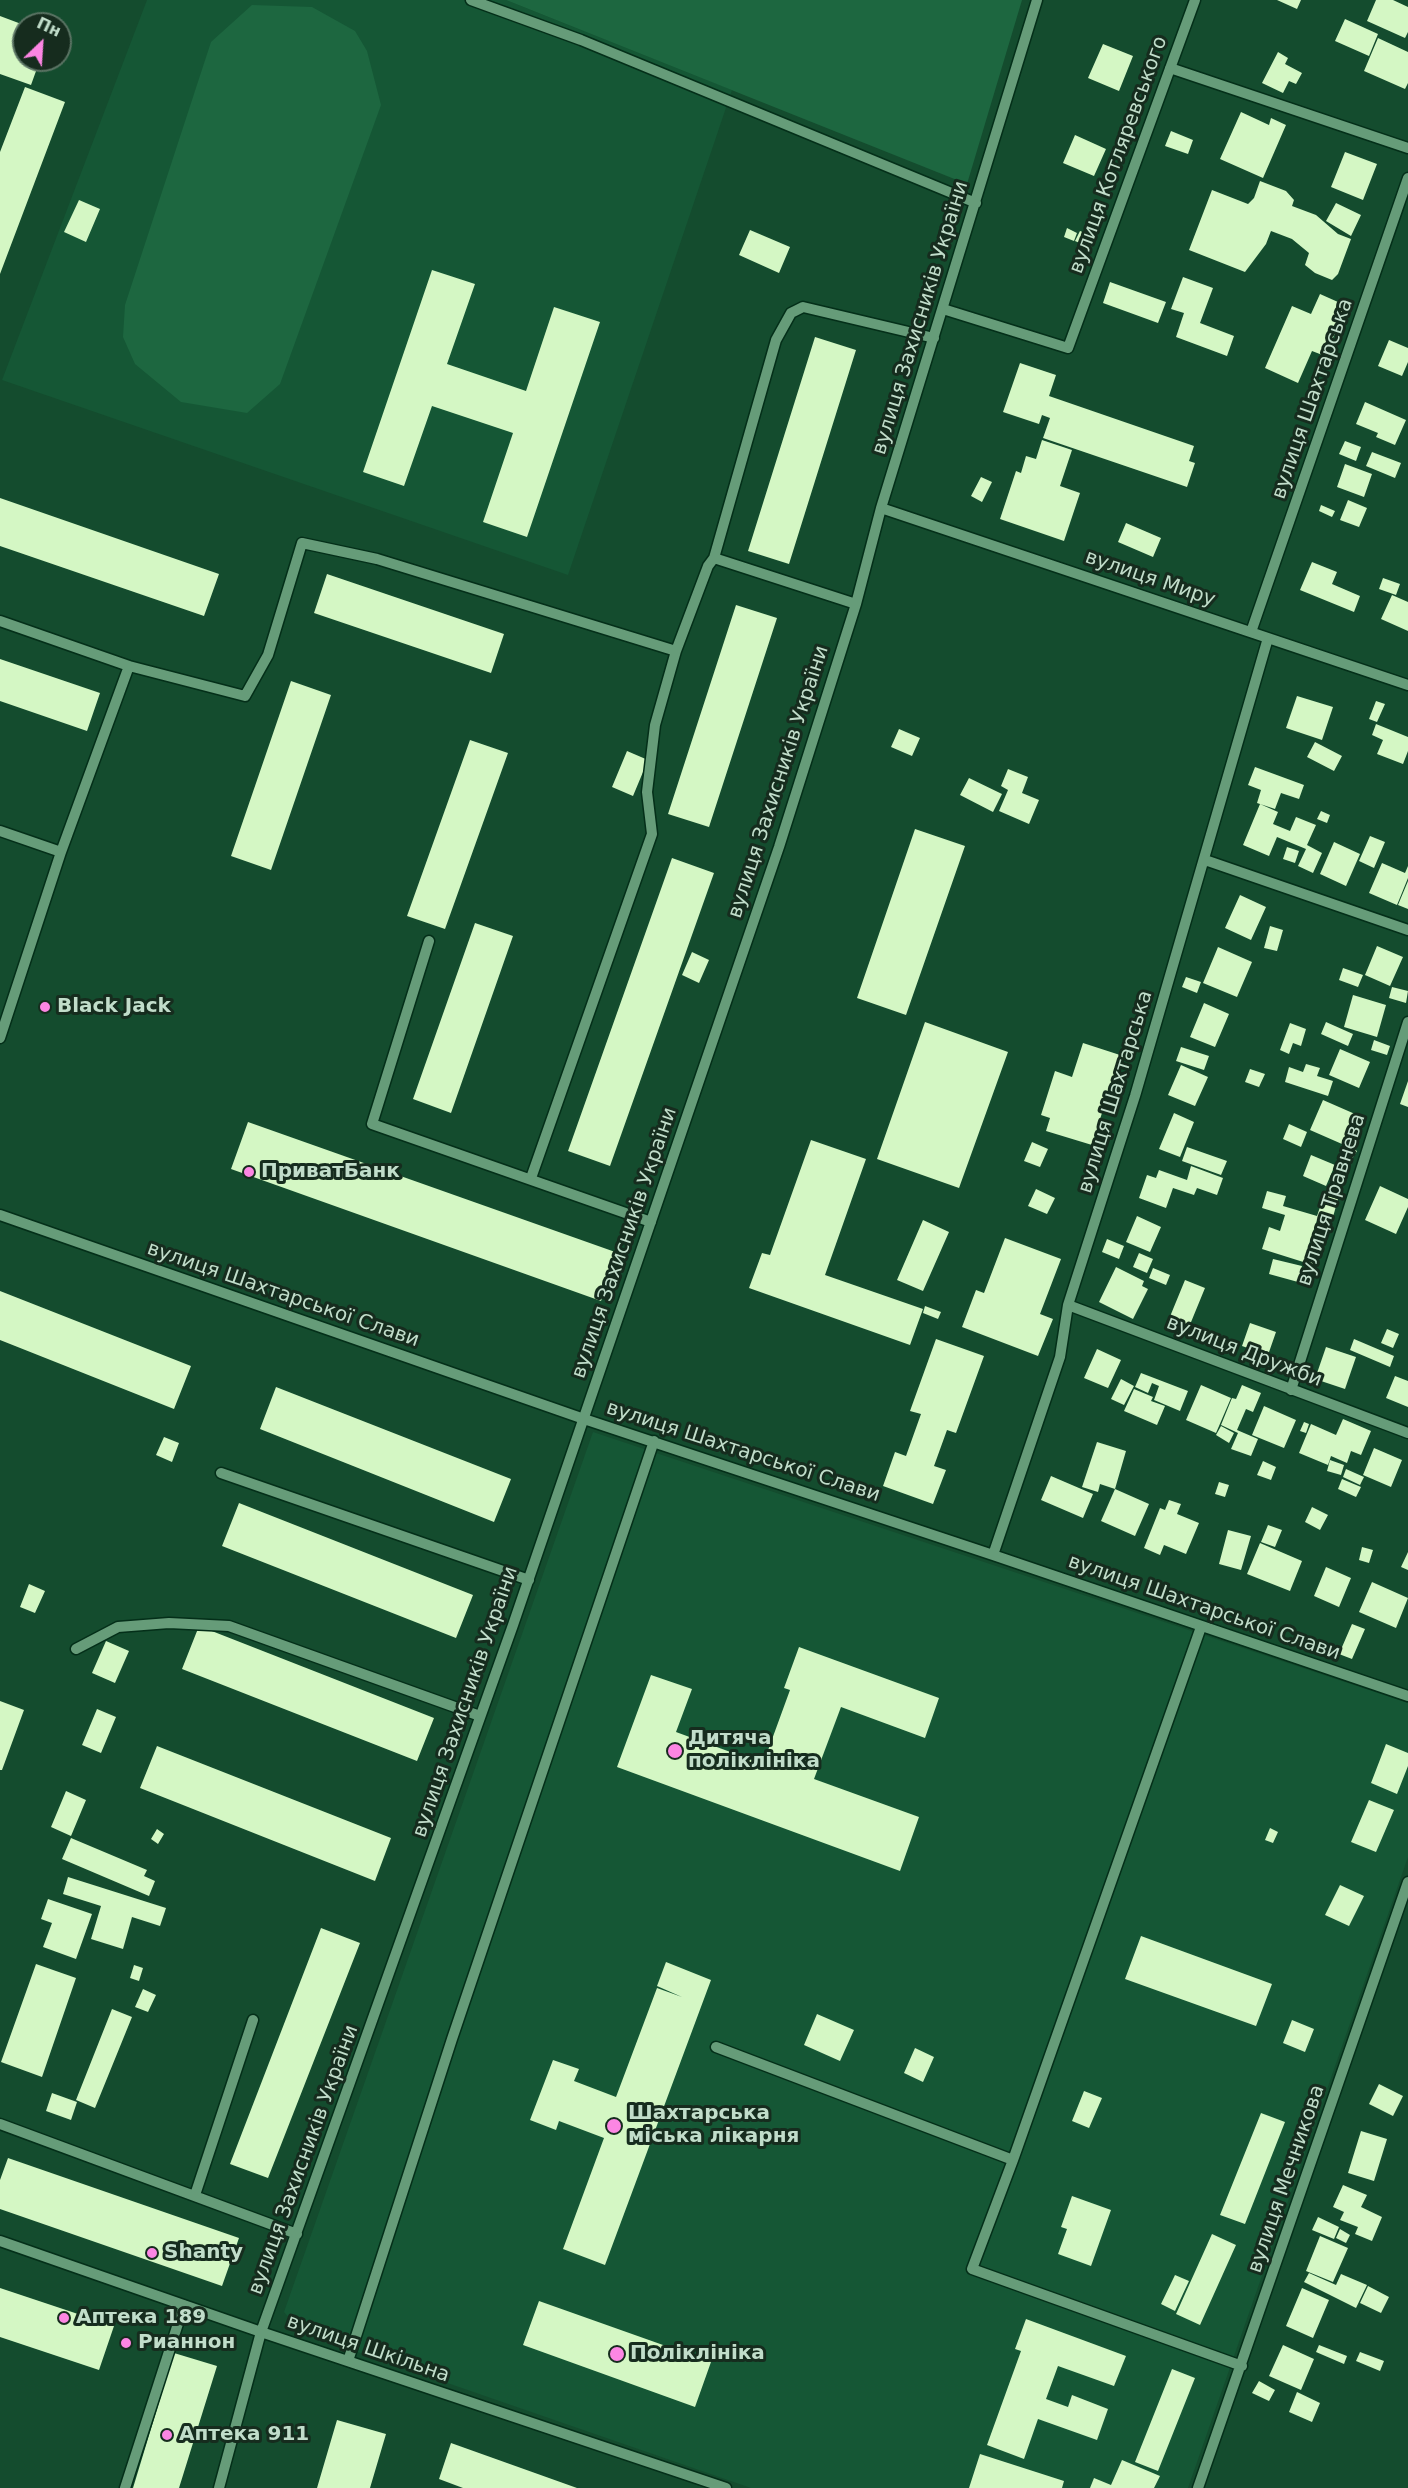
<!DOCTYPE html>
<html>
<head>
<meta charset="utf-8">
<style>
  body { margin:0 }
  #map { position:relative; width:1408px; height:2488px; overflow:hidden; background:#144c2e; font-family:"DejaVu Sans",sans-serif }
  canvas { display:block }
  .north { position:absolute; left:12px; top:12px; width:60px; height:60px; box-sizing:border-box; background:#162c1e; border:2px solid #5a7363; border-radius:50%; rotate:25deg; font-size:16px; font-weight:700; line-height:24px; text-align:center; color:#c1ddca }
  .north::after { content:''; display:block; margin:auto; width:21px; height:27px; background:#fc86e3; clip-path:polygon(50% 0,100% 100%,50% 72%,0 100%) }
</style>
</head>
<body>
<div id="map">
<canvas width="1408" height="2488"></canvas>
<div class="north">Пн</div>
</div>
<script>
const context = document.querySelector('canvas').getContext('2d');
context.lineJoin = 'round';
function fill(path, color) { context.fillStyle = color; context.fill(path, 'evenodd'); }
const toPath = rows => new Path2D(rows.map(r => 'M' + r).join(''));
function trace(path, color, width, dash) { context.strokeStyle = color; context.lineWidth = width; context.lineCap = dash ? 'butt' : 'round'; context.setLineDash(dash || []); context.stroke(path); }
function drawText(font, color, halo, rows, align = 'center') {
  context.font = font + ' "DejaVu Sans",sans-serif'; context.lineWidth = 6; context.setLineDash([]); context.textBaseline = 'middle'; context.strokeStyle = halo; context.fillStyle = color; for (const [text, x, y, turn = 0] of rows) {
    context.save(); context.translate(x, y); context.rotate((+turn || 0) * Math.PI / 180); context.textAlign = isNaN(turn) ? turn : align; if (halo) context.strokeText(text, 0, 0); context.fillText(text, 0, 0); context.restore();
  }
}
fill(toPath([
  [147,0,506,0,732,90,568,575,2,380],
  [593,1432,1408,1703,1408,1857,1188,2488,751,2488,326,2341,296,2326,284,2312]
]), '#155735');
fill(toPath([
  [506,0,1022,0,967,184],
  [252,5,312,7,355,31,367,51,381,105,280,384,247,413,181,402,135,364,123,337,125,305,211,42]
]), '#1d6740');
fill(toPath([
  [1277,0,1301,0,1297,9],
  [1376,0,1393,0,1408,7,1408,32,1405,38,1367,21],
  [0,16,24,25,24,60,40,60,31,85,0,74],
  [1345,19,1378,34,1369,56,1335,41],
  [1378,38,1408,52,1408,83,1405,89,1364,71],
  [1103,44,1133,56,1119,91,1088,78],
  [1278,52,1288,58,1285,64,1302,73,1296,84,1289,81,1283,93,1262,83],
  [25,87,65,102,0,274,0,152],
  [1241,112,1269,125,1271,118,1286,125,1263,178,1220,159],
  [1171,131,1193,140,1188,154,1165,146],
  [1075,135,1106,149,1094,176,1063,163],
  [1345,152,1377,164,1363,200,1331,187],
  [1260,181,1286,191,1294,200,1292,206,1316,215,1338,234,1351,239,1338,274,1332,280,1315,273,1305,265,1309,253,1292,239,1271,231,1266,244,1245,272,1189,250,1212,190,1248,204,1254,198],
  [79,200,100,209,86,242,64,232],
  [1336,203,1361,215,1351,236,1326,221],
  [1067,228,1077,233,1074,241,1064,237],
  [750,230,790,247,779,273,739,255],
  [1080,231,1095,237,1091,248,1075,241],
  [432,270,475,284,447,364,526,391,554,307,600,322,527,537,483,522,513,433,432,406,404,486,363,472],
  [1183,277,1213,288,1200,323,1234,336,1227,356,1176,337,1184,313,1171,309],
  [1110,282,1166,302,1158,323,1103,303],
  [1320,294,1347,306,1325,356,1312,351,1298,383,1265,368,1292,306,1311,314],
  [815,337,856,350,789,564,748,551],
  [1389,340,1408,348,1408,362,1402,376,1378,366],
  [1020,363,1056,375,1049,396,1194,446,1189,461,1195,463,1187,487,1043,438,1050,418,1042,415,1039,424,1003,412],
  [1365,402,1406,420,1395,445,1376,437,1378,433,1356,424],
  [1042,440,1072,450,1060,486,1080,493,1064,541,1000,519,1016,471,1021,473,1026,456,1036,459],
  [1345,441,1361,447,1356,461,1339,454],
  [1372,452,1401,463,1395,478,1366,466],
  [1345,464,1372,474,1364,497,1337,487],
  [981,477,992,482,982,502,971,496],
  [0,498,219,574,204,616,0,546],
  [1348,500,1367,508,1359,527,1340,520],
  [1321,505,1335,511,1332,517,1319,511],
  [1126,523,1161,538,1153,557,1118,542],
  [1312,562,1337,572,1332,584,1360,596,1354,612,1300,590],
  [327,574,504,634,491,673,314,613],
  [1383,578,1400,584,1396,595,1379,589],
  [1392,595,1408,602,1408,631,1381,619],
  [736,605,777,618,709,827,668,814],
  [0,659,100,693,87,731,0,701],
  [291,681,331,695,271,870,231,856],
  [1297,696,1333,707,1322,740,1286,728],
  [1376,701,1385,704,1377,722,1369,719],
  [1376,724,1408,737,1408,751,1403,764,1377,754,1383,740,1372,735],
  [899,729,920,738,912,756,891,747],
  [470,740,508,753,445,929,407,916],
  [1315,742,1342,756,1334,771,1307,757],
  [627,751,648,760,633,796,612,787],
  [1255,767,1304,785,1299,799,1281,793,1275,809,1257,803,1261,790,1248,785],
  [1008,769,1028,777,1022,793,1039,800,1029,824,999,811,1008,790,1001,786],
  [969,778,1002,794,993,812,960,795],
  [1260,804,1278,812,1273,824,1290,831,1296,817,1316,825,1307,845,1322,853,1313,873,1298,866,1306,849,1277,837,1269,856,1243,845],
  [1321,811,1330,815,1327,823,1317,819],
  [915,829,965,846,906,1015,857,998],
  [1370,836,1385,842,1374,868,1359,861],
  [1334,842,1360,854,1346,886,1320,874],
  [1287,847,1299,851,1295,863,1283,859],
  [672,858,714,873,610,1166,568,1151],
  [1382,863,1405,873,1408,866,1408,878,1397,905,1369,893],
  [1408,881,1408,909,1398,905],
  [1240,895,1266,907,1251,940,1225,928],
  [475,923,513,936,451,1113,413,1099],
  [1270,926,1283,930,1277,951,1264,948],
  [1377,946,1403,957,1390,986,1365,975],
  [1218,947,1252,962,1237,997,1203,983],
  [692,952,709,960,699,983,682,975],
  [1343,968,1363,975,1358,987,1339,980],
  [1186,977,1201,982,1197,993,1182,987],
  [1392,987,1408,991,1406,1003,1389,998],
  [1353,995,1386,1005,1377,1037,1344,1027],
  [1204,1003,1229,1014,1215,1047,1190,1037],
  [925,1022,1008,1052,959,1188,877,1159],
  [1326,1022,1353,1034,1348,1046,1321,1034],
  [1290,1023,1306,1029,1301,1046,1293,1043,1289,1054,1280,1050],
  [1374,1040,1390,1046,1387,1055,1371,1050],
  [1083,1043,1120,1055,1092,1145,1046,1131,1050,1118,1041,1115,1055,1071,1072,1077],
  [1181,1047,1209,1056,1204,1070,1176,1061],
  [1340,1049,1370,1062,1359,1088,1329,1075],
  [1306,1064,1320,1068,1317,1076,1333,1081,1328,1096,1285,1082,1289,1067,1303,1072],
  [1181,1065,1208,1077,1195,1106,1168,1095],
  [1250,1069,1265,1074,1259,1087,1245,1082],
  [1408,1081,1408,1107,1400,1104],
  [1323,1100,1355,1114,1342,1144,1310,1130],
  [1174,1113,1194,1122,1180,1157,1159,1149],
  [248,1122,618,1253,601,1301,231,1169],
  [1289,1124,1307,1132,1301,1147,1283,1139],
  [811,1140,866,1159,825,1275,923,1309,910,1345,749,1288,762,1253,770,1255],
  [1032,1142,1048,1149,1040,1167,1024,1161],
  [1347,1145,1357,1151,1350,1162,1340,1155],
  [1187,1147,1227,1161,1221,1175,1182,1161],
  [1311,1155,1335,1165,1326,1186,1303,1176],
  [1191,1166,1223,1178,1217,1195,1197,1188,1194,1195,1173,1188,1166,1208,1139,1198,1147,1175,1156,1178,1159,1170,1187,1180],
  [1380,1186,1408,1199,1408,1207,1396,1234,1365,1220],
  [1036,1189,1055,1198,1047,1214,1028,1206],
  [1267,1191,1286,1196,1283,1206,1317,1216,1324,1195,1338,1199,1331,1224,1317,1220,1309,1244,1322,1247,1316,1266,1262,1249,1269,1227,1280,1231,1285,1215,1262,1208],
  [1137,1216,1161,1227,1150,1252,1126,1242],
  [923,1220,949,1232,923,1291,897,1280],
  [1005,1238,1061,1259,1040,1314,1053,1319,1038,1356,962,1327,976,1290,984,1293],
  [1107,1239,1124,1246,1119,1259,1102,1252],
  [1139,1253,1153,1259,1147,1273,1133,1267],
  [1273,1259,1302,1266,1298,1282,1269,1274],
  [1116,1267,1144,1281,1142,1286,1148,1289,1133,1319,1099,1302],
  [1153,1268,1170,1275,1166,1285,1149,1278],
  [1185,1280,1205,1288,1189,1327,1169,1319],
  [0,1291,191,1366,174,1409,0,1340],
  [925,1306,941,1312,938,1319,923,1313],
  [1250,1323,1276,1332,1268,1355,1242,1346],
  [1387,1329,1399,1334,1393,1348,1381,1343],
  [936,1339,984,1356,956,1433,947,1430,934,1466,946,1470,933,1504,883,1486,895,1452,906,1456,921,1414,910,1411],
  [1354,1339,1394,1356,1390,1367,1350,1350],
  [1326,1347,1356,1357,1345,1389,1315,1379],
  [1097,1349,1121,1360,1108,1388,1084,1378],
  [1141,1373,1188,1391,1180,1411,1154,1400,1159,1386,1152,1383,1148,1393,1135,1387],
  [1395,1376,1408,1381,1408,1407,1386,1398],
  [1121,1379,1134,1386,1124,1405,1111,1399],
  [1201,1385,1231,1398,1216,1433,1186,1420],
  [1242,1385,1261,1393,1253,1412,1246,1409,1237,1430,1258,1439,1251,1456,1231,1449,1238,1433,1221,1425,1232,1398,1236,1399],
  [276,1387,511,1479,494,1522,260,1429],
  [1134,1389,1153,1397,1151,1401,1165,1406,1157,1425,1124,1411],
  [1264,1406,1296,1420,1284,1448,1252,1435],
  [1343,1419,1371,1431,1361,1455,1351,1451,1347,1463,1331,1456,1328,1465,1299,1453,1311,1424,1336,1435],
  [1304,1422,1309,1424,1306,1433,1300,1431],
  [1221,1426,1234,1433,1229,1443,1216,1435],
  [164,1437,179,1443,172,1462,156,1455],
  [1097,1442,1126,1451,1115,1489,1100,1484,1098,1492,1082,1487],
  [1374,1448,1402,1460,1391,1487,1363,1475],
  [1330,1460,1344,1465,1341,1475,1327,1471],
  [1263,1461,1276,1467,1271,1480,1257,1475],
  [1346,1469,1364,1477,1360,1485,1343,1477],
  [1051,1476,1093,1494,1083,1518,1041,1500],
  [1342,1479,1361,1487,1356,1497,1338,1489],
  [1219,1482,1229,1485,1225,1497,1215,1494],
  [1115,1489,1149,1504,1135,1536,1101,1521],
  [1169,1500,1181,1504,1177,1514,1199,1523,1186,1554,1164,1545,1160,1555,1144,1548,1160,1508,1165,1510],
  [239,1503,473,1595,456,1638,222,1546],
  [1312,1507,1328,1515,1320,1530,1305,1522],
  [1268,1525,1282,1530,1275,1547,1261,1542],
  [1228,1530,1251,1536,1241,1570,1219,1564],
  [1260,1543,1302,1561,1290,1591,1247,1574],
  [1362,1547,1373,1550,1369,1563,1359,1560],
  [1408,1552,1408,1570,1401,1567],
  [1326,1567,1351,1578,1339,1607,1314,1596],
  [1372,1582,1408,1598,1396,1628,1359,1612],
  [29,1584,45,1591,35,1613,20,1607],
  [1352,1624,1365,1629,1352,1659,1339,1654],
  [199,1626,434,1718,417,1761,182,1669],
  [106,1641,129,1651,115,1683,92,1673],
  [799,1647,939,1698,925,1738,841,1707,814,1779,919,1817,900,1871,617,1767,651,1675,692,1689,676,1732,763,1764,790,1690,784,1688],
  [0,1701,24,1710,2,1770,0,1770],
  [97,1709,116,1717,101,1753,82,1745],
  [1386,1744,1408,1753,1408,1766,1397,1794,1371,1783],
  [157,1746,391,1838,375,1881,140,1788],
  [66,1791,86,1800,71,1836,51,1827],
  [1369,1800,1394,1810,1376,1852,1351,1842],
  [1270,1828,1278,1832,1273,1843,1265,1840],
  [157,1829,164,1834,158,1844,151,1839],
  [71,1838,147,1870,144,1876,155,1881,149,1896,62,1859],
  [68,1877,166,1908,160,1926,132,1917,123,1949,91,1939,101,1906,63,1894],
  [1340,1885,1364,1896,1349,1926,1325,1915],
  [48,1899,92,1914,76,1959,43,1947,52,1923,41,1919],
  [321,1928,360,1943,268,2178,230,2164],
  [1141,1936,1272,1984,1256,2026,1125,1979],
  [666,1962,711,1980,605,2265,563,2249,604,2138,559,2121,556,2130,530,2120,553,2060,579,2069,574,2081,616,2097,657,1988,682,1997,657,1986],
  [36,1964,76,1978,42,2077,1,2062],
  [134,1965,143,1968,139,1981,130,1978],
  [143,1989,156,1995,148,2012,135,2007],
  [112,2009,132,2017,95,2108,76,2100],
  [817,2014,854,2030,840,2061,804,2045],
  [1292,2020,1314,2029,1305,2052,1283,2043],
  [915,2048,934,2057,923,2082,904,2073],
  [1379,2084,1403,2096,1393,2116,1369,2104],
  [1084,2091,1102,2098,1089,2128,1072,2121],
  [52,2093,77,2102,71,2120,46,2111],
  [1261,2113,1285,2122,1245,2224,1220,2215],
  [1361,2131,1387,2139,1374,2181,1348,2173],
  [8,2158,239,2238,222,2286,0,2209,0,2180],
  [1343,2185,1367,2195,1361,2207,1382,2217,1372,2241,1355,2234,1358,2227,1340,2220,1344,2212,1333,2207],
  [1072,2196,1111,2210,1091,2266,1058,2254,1067,2229,1061,2227],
  [1318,2217,1339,2227,1334,2239,1312,2230],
  [1340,2229,1350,2235,1346,2243,1336,2238],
  [1212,2234,1236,2245,1200,2325,1176,2314],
  [1320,2236,1348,2248,1333,2282,1306,2271],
  [1309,2273,1336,2285,1341,2274,1367,2285,1356,2308,1304,2282],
  [1175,2275,1189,2281,1175,2311,1161,2304],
  [1368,2286,1389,2297,1381,2313,1360,2303],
  [0,2288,114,2326,99,2370,0,2337],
  [1302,2288,1329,2300,1313,2338,1286,2326],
  [539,2301,711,2362,695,2407,523,2345],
  [1026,2319,1126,2356,1114,2386,1058,2366,1046,2399,1068,2407,1072,2395,1108,2409,1097,2440,1038,2419,1024,2459,987,2445,1021,2351,1015,2349],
  [1283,2345,1314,2359,1301,2390,1269,2376],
  [1319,2345,1347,2356,1344,2364,1316,2352],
  [1360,2352,1384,2361,1380,2371,1356,2361],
  [174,2353,217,2366,179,2488,133,2488],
  [1172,2369,1195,2378,1158,2471,1135,2462],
  [1259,2381,1275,2390,1269,2401,1252,2393],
  [1297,2392,1320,2403,1312,2422,1289,2412],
  [337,2420,386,2434,370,2488,317,2488],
  [451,2443,577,2488,463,2488,439,2479],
  [980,2454,1064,2481,1062,2488,969,2488],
  [1122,2460,1160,2476,1154,2488,1090,2488,1094,2478,1111,2485]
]), '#d4f7c4');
const minor = toPath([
  [471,0,581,40,976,203],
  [1170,68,1408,148],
  [943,309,1068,348,1195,0],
  [881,508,1408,685],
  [714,558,856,604],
  [0,621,129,666,245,696,268,655,302,543,377,559,676,651],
  [1251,632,1408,178],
  [0,831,61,852],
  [1205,860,1408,930],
  [429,941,372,1124,651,1222],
  [0,1038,61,852,129,666],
  [531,1178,652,834,647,792,655,725,676,651,708,566,714,558,776,340,791,313,803,307,934,338],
  [0,1215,584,1419,993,1555,1408,1696],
  [1068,1305,1408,1433],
  [1291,1390,1408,1022],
  [221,1473,529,1580],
  [993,1555,1060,1357,1068,1305,1135,1096,1268,638],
  [1201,1627,1013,2160,972,2269,1242,2366],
  [76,1649,118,1627,169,1623,229,1626,480,1716],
  [716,2047,1013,2160],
  [0,2124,297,2234],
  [195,2195,253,2020],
  [0,2241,261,2332,726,2488],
  [348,2361,452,2039,654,1441],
  [125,2488,184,2305],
  [219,2488,261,2332,513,1625,779,847,856,604,881,508,1037,0],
  [1198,2488,1408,1882]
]);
trace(minor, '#042f19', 13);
trace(minor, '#669c79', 10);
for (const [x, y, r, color] of [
  [45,1007,6,"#fc86e3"],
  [249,1172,6,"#fc86e3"],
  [675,1751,8,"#fc86e3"],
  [614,2126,8,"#fc86e3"],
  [152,2253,6,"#fc86e3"],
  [64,2318,6,"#fc86e3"],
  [126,2343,6,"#fc86e3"],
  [617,2354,8,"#fc86e3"],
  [167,2435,6,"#fc86e3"]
]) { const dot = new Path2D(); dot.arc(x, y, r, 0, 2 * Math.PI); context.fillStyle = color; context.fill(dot); trace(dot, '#162c1e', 2); }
drawText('20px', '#c1ddca', '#162c1e', [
  ["вулиця Котляревського",1119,155,-70],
  ["вулиця Захисників України",921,318,-73],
  ["вулиця Шахтарська",1313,399,-71],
  ["вулиця Миру",1150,579,19],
  ["вулиця Захисників України",779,782,-72],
  ["вулиця Шахтарська",1116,1092,-73],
  ["вулиця Травнева",1332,1200,-72],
  ["вулиця Захисників України",625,1243,-71],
  ["вулиця Шахтарської Слави",283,1295,19],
  ["вулиця Дружби",1244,1352,21],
  ["вулиця Шахтарської Слави",743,1452,18],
  ["вулиця Шахтарської Слави",1204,1608,19],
  ["вулиця Захисників України",466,1702,-71],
  ["вулиця Захисників України",304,2160,-70],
  ["вулиця Мечникова",1287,2179,-71],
  ["вулиця Шкільна",368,2349,19]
]);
drawText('bold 20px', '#c1ddca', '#162c1e', [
  ["Black Jack",57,1007],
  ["ПриватБанк",261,1172],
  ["Дитяча",688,1739],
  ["поліклініка",688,1762],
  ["Шахтарська",628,2114],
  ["міська лікарня",628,2137],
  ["Shanty",164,2253],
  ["Аптека 189",76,2318],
  ["Рианнон",138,2343],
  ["Поліклініка",630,2354],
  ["Аптека 911",179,2435]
], 'left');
</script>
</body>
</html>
